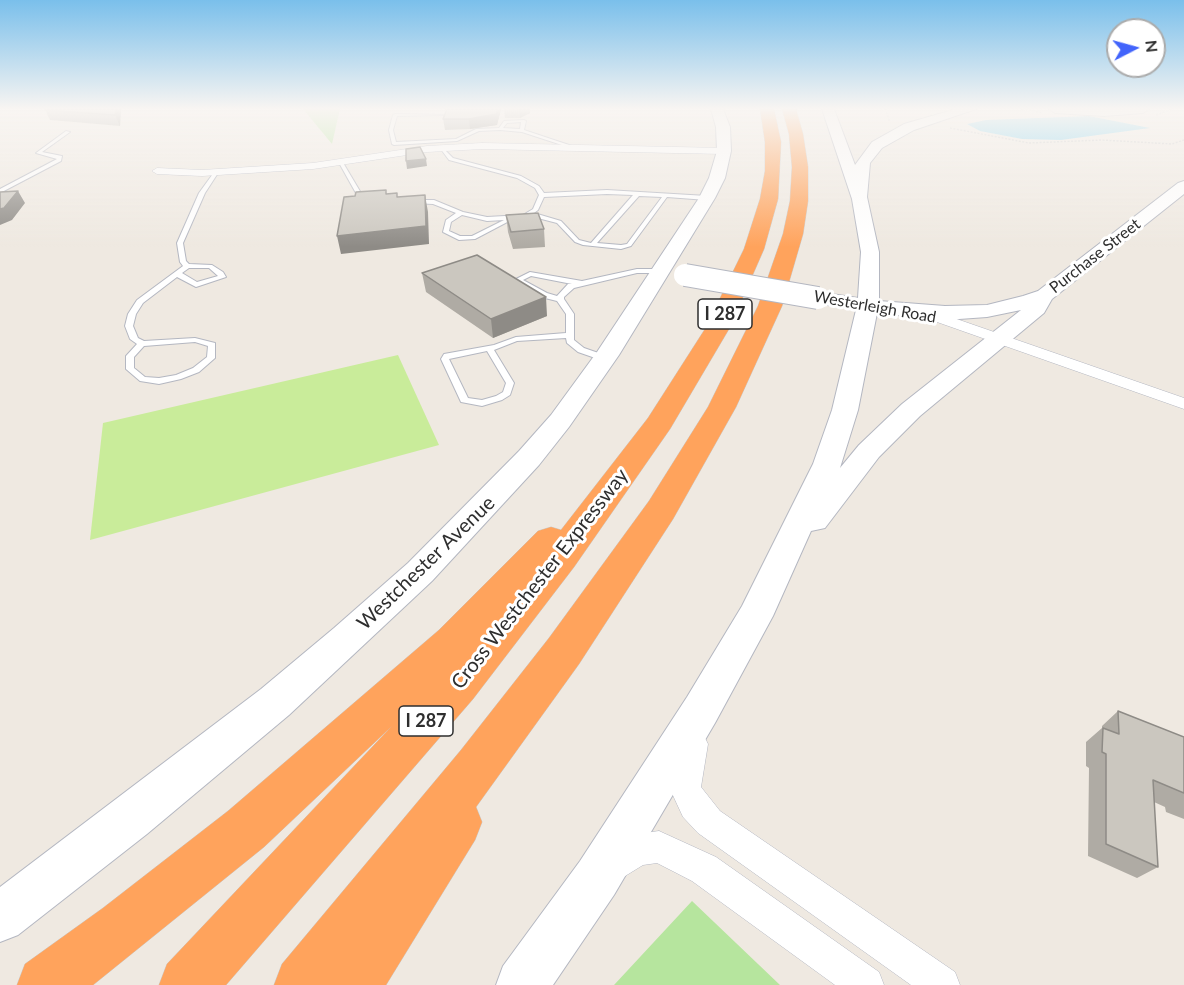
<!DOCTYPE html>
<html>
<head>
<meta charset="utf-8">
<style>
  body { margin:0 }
  #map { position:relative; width:1184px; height:985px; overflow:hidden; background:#efe9e1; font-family:Lato,sans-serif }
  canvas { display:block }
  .north { position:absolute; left:1106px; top:18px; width:60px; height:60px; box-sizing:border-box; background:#fff; border:2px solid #ababab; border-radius:50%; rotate:84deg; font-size:16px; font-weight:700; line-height:24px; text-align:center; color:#2e2e2e }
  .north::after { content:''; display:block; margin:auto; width:21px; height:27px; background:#4264fb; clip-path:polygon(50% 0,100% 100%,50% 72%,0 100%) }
</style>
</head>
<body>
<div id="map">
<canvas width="1184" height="985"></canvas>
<div class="north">N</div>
</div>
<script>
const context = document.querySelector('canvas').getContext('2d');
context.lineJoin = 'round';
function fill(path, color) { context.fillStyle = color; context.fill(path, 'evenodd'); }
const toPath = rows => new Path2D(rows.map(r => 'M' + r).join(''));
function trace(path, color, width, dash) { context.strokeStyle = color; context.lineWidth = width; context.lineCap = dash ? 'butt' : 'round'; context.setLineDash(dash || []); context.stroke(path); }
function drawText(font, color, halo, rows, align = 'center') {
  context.font = font + ' Lato,sans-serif'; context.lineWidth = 6; context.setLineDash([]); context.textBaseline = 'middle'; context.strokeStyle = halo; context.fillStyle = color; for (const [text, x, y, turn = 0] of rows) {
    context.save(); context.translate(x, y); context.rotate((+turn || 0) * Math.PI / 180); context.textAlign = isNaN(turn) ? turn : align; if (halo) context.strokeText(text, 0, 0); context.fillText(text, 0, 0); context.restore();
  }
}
fill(toPath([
  [303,109,340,109,332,144],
  [692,901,780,985,614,985]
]), '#b6e59e');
fill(toPath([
  [398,355,439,445,90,540,103,423]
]), '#c9ec9a');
fill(toPath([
  [1089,116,1150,128,1061,140,1022,139,980,131,967,124,986,120]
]), '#75cff0');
const lane = toPath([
  [395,114,449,115,397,116,393,130,396,142,456,139,476,129,499,128,504,121,524,120,526,121,524,130,572,146,568,147,522,132,500,130,479,131,457,141,394,145,392,144,389,130,393,115,395,114],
  [521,122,520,129,503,128,507,123,521,122],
  [66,131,70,132,42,152,62,156,61,161,0,193,0,189,57,159,36,153,66,131],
  [442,147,453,158,521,176,539,186,544,193,607,190,707,196,710,198,707,200,667,197,631,246,621,249,583,245,575,242,557,223,530,216,524,219,513,219,475,239,459,240,443,232,446,220,456,213,433,204,413,203,411,202,411,200,434,200,463,212,487,217,523,215,533,209,539,195,535,188,517,178,449,160,440,148,442,147],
  [607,194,633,195,591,243,579,240,561,221,534,213,538,210,544,197,607,194],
  [639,196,662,197,627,244,621,245,597,243,639,196],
  [462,215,487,221,504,220,472,236,460,236,449,231,451,222,462,215],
  [338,161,342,161,361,193,369,196,369,198,357,195,338,161],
  [215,171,218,173,205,193,183,243,186,261,189,264,212,265,223,272,226,277,196,287,177,277,143,303,136,314,133,326,138,338,144,341,195,338,215,343,215,358,199,372,181,379,159,384,140,381,126,369,126,356,137,344,130,339,125,326,128,314,137,300,183,266,180,262,177,243,199,193,215,171],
  [189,268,209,268,218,276,197,282,182,273,189,268],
  [195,342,208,346,207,357,193,368,176,375,159,378,145,377,134,368,134,357,144,346,195,342],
  [637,269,661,269,664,271,661,273,637,273,574,288,564,297,564,299,574,314,574,340,584,348,607,356,607,360,601,360,578,352,567,343,566,338,517,341,494,350,514,383,510,395,502,400,482,406,461,402,441,359,444,354,494,345,516,337,566,333,566,314,557,301,541,297,516,281,516,279,530,272,582,281,637,269],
  [531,276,572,284,568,284,557,296,547,293,523,280,531,276],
  [487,351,506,383,503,392,496,396,482,400,468,398,449,359,487,351]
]);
const street = toPath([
  [482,143,724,148,729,151,724,154,482,149,427,152,313,169,202,176,157,174,152,171,157,168,202,170,313,163,427,146,482,143],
  [925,308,1184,398,1184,409,920,316,917,313,920,310,925,308],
  [693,730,703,734,708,744,701,787,720,811,955,972,960,985,911,985,698,833,683,817,670,789,678,744,683,734,693,730],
  [659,831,716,857,879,972,884,985,835,985,692,881,657,863,643,865,617,881,605,876,600,864,605,852,637,834,659,831]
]);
const secondary = toPath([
  [711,109,723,109,730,127,731,151,725,178,715,198,619,355,569,427,539,465,432,581,289,715,147,834,18,935,0,942,0,887,261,689,334,628,408,563,519,451,551,415,597,352,699,198,709,178,717,151,716,127,711,109],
  [822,109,834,109,855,165,872,142,904,124,956,109,976,109,914,130,882,148,870,163,867,197,879,252,879,301,945,306,987,305,1023,296,1038,291,1178,183,1184,181,1184,194,1052,299,1044,313,920,416,879,457,825,528,811,531,773,616,715,723,614,895,553,985,496,985,503,966,580,861,687,697,742,606,813,464,832,410,856,310,811,302,808,298,811,294,818,292,858,298,861,252,852,199,822,109],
  [1021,310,902,404,859,445,840,468,858,410,877,313,945,320,987,317,1021,310],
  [1049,109,1149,109,1143,113,1104,116,1055,113,1049,109]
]);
const highway = toPath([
  [760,109,774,109,781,142,778,199,764,249,729,329,670,429,574,567,473,699,226,985,159,985,167,964,392,726,264,847,93,985,17,985,25,964,103,908,228,811,439,630,538,531,551,527,561,530,648,418,705,329,744,249,760,199,765,171,765,142,760,109],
  [782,109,796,109,803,134,808,167,808,201,803,234,782,306,736,407,673,519,579,664,476,807,482,822,475,840,386,985,274,985,282,964,461,750,549,638,649,501,708,407,758,306,783,234,790,201,792,167,789,134,782,109]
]);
trace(lane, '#b4b7c1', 2);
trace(street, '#b4b7c1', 1);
trace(secondary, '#b4b7c1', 2);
trace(highway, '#c9c9c9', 1);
trace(toPath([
  [885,109,890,122],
  [1022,109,1041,112],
  [1156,115,1172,109],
  [950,128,1029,143,1102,140,1172,144,1184,140]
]), '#c9c9c9', 1.5, [2, 1.5]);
fill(lane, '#fff');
fill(street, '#fff');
fill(secondary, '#fff');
fill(highway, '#ffa35c');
const secondaryBridgeFar1 = toPath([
  [685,275,690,276]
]);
const secondaryBridge = toPath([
  [685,275,818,298]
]);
trace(secondaryBridgeFar1, '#b4b7c1', 19, []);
trace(secondaryBridge, '#b4b7c1', 24, []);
trace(secondaryBridgeFar1, '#fff', 18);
trace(secondaryBridge, '#fff', 22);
fill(toPath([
  [46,109,121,109,120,126,50,120,45,110],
  [447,109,501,109,497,125,470,129,445,130,443,119],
  [504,109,530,109,530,113,520,118,505,118],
  [506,215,544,229,545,247,513,249,508,232],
  [422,273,547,316,493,338,426,292],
  [1118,711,1184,737,1184,819,1166,812,1165,807,1154,802,1158,867,1137,878,1088,856,1089,768,1086,766,1086,742,1102,728,1102,726]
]), '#afaba4');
fill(toPath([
  [116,109,121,109,120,126,115,115],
  [498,109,501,109,497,125,470,129,469,119],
  [519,109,530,109,530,113,520,118],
  [426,159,427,166,407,169,406,161],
  [18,191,25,203,12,220,0,225,0,209],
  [425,195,428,212,429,244,341,254,337,236],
  [546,297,547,316,493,338,491,319]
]), '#8e8b86');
const building = toPath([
  [46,109,116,109,115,115,45,110,46,109],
  [447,109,498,109,496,114,469,119,443,119,447,109],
  [420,147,426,159,406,161,406,149,420,147],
  [386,190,386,194,397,193,397,197,425,195,426,226,337,236,344,197,355,196,356,192,386,190],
  [18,191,4,208,0,209,0,192,18,191],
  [538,213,544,229,511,232,506,215,538,213],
  [477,255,546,297,491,319,422,273,477,255],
  [1118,711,1184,737,1184,793,1153,780,1158,867,1106,844,1106,754,1102,752,1103,728,1119,734,1118,711]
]);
fill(building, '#cbc7bf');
trace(building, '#8e8b86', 1.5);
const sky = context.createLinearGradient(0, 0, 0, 247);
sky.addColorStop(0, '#7abfeb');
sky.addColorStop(0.44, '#f8f5f2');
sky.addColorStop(1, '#f8f5f200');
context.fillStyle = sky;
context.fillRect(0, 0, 1184, 247);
drawText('16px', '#2e2e2e', '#fff', [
  ["Purchase Street",1095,256,-38],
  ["Westerleigh Road",875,307,10]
]);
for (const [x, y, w] of [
  [725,314,54],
  [426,721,54]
]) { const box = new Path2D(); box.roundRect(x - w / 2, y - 15, w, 30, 4.5); context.fillStyle = '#fff'; context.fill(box); trace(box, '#2e2e2e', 1.5); }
drawText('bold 18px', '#2e2e2e', null, [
  ["I 287",725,314],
  ["I 287",426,721]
]);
drawText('20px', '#2e2e2e', '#fff', [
  ["Westchester Avenue",426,563,-44],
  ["Cross Westchester Expressway",540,579,-52]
]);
</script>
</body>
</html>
